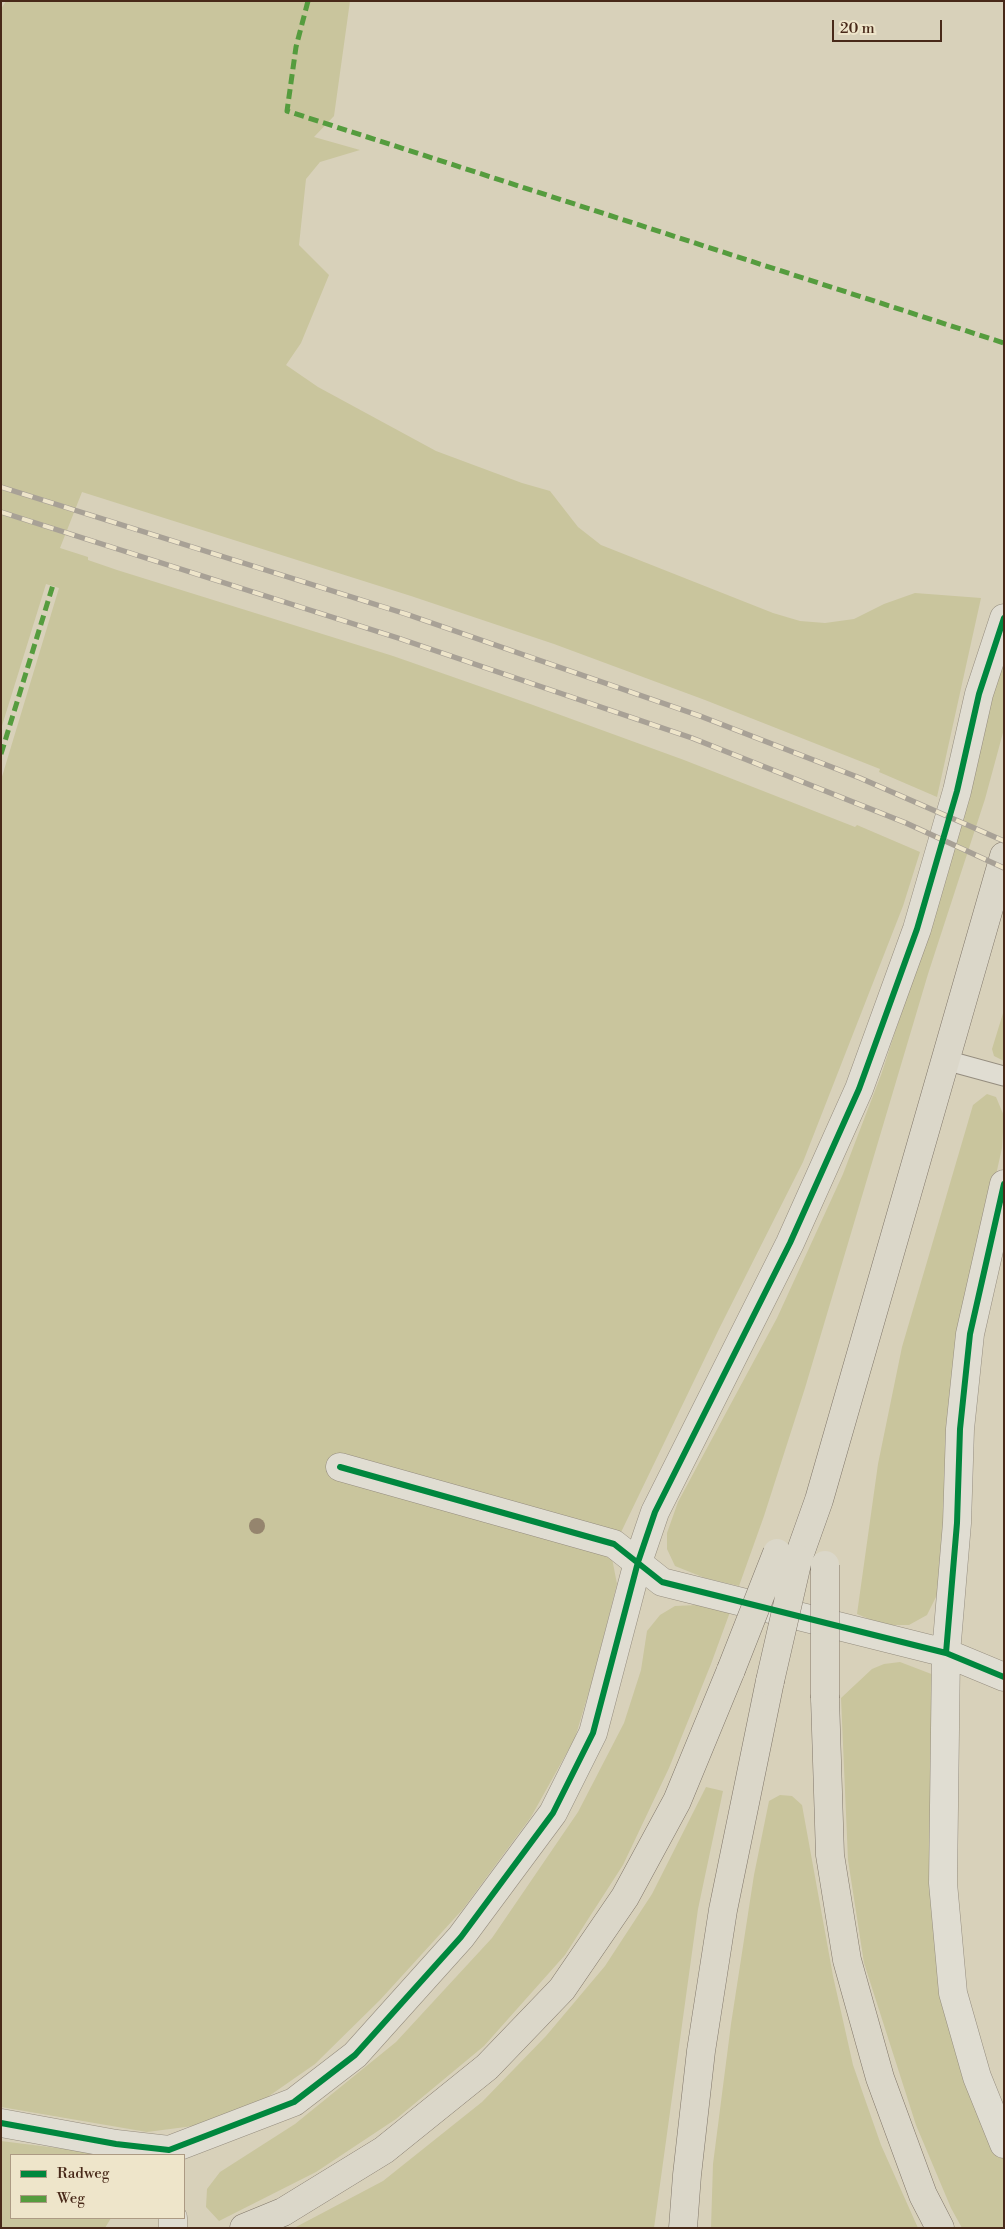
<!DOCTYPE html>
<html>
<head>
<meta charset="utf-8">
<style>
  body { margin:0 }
  #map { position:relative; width:1005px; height:2229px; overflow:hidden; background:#d8d1ba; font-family:"Libre Bodoni",serif }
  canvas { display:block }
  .frame { position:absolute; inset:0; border:2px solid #482919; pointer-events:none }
  .legend { position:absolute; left:10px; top:2154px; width:175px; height:65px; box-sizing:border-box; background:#eee5ca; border:1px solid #ac9a83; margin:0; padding:6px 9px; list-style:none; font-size:15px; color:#482919 }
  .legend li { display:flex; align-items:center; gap:10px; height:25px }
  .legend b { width:25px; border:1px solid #ac9a83 }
  .scale { position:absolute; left:832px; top:20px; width:110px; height:22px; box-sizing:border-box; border:2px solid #482919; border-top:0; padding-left:6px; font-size:15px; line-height:18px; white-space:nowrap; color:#482919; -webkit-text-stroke:4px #eee5ca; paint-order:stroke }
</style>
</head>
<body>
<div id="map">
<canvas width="1005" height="2229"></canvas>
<div class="frame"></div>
<ul class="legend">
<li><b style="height:6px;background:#00873e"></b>Radweg</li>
<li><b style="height:6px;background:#559c3e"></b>Weg</li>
</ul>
<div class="scale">20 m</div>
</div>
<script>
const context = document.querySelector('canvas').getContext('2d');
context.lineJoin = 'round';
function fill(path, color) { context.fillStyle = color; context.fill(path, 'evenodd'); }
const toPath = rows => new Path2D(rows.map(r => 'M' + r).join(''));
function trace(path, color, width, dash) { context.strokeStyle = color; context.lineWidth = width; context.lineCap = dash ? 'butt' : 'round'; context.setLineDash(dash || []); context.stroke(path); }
fill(toPath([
  [6,1,350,1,334,116,314,137,360,150,320,162,306,179,299,245,329,275,301,343,286,365,318,387,436,451,522,483,550,491,578,527,601,545,773,613,800,621,825,623,854,619,884,604,915,593,981,598,937,797,879,772,880,769,705,700,554,644,411,596,82,492,60,548,88,557,88,560,117,570,393,656,533,705,684,760,855,827,857,825,920,852,903,906,803,1162,719,1329,611,1553,617,1584,593,1678,575,1738,531,1817,463,1909,380,2000,315,2064,259,2103,201,2125,147,2132,1,2107,1,780,59,588,46,584,1,729,1,9],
  [1004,663,1004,729,985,799,928,974,805,1388,764,1516,739,1586,705,1578,675,1566,667,1549,667,1533,678,1502,777,1318,843,1174,881,1075,940,895,984,710],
  [1004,1010,1004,1061,994,1056,992,1049],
  [987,1094,996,1097,1004,1116,1002,1148,968,1300,937,1595,927,1615,909,1625,883,1625,857,1614,878,1464,902,1347,973,1105],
  [697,1605,730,1612,711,1664,669,1768,623,1865,565,1955,484,2046,396,2119,316,2172,219,2221,206,2207,207,2189,220,2172,295,2124,396,2042,492,1938,578,1812,624,1723,641,1670,647,1631,660,1615,675,1606],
  [900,1662,934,1675,937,1883,1004,2151,1004,2228,962,2228,951,2208,916,2125,864,1963,848,1860,841,1698,872,1669,884,1664],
  [706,1787,723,1791,698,1909,654,2228,294,2228,383,2181,482,2102,546,2036,605,1966,652,1894],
  [780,1795,792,1796,802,1805,833,1976,853,2065,881,2145,918,2228,711,2228,713,2164,731,2024,754,1875,769,1801],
  [1,2141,105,2154,11,2155,11,2218,111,2218,105,2228,1,2228]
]), '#c9c59d');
const lane = toPath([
  [945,1060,1004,1076]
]);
const street = toPath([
  [1004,1184,970,1334,960,1429,957,1523,946,1653,943,1883,953,1993,977,2077,1004,2144],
  [340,1467,614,1544,662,1582,946,1653,1004,1677],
  [1,2123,116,2144,169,2150,294,2102,355,2055,461,1937,553,1813,593,1733,638,1562,655,1512,790,1243,859,1089,917,929,957,791,979,694,1004,618],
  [173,2218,173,2228]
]);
const highway = toPath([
  [798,1559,819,1500,1004,856],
  [825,1698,830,1855,847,1960,880,2078,923,2195,940,2228],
  [244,2228,283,2212,384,2150,487,2067,562,1989,625,1897,677,1801,731,1670],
  [683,2228,687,2175,701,2051,723,1910,770,1681]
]);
trace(lane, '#958d7f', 21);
trace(street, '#958d7f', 29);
trace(highway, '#81776a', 29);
trace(lane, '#e0ddd2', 19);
trace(street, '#e0ddd2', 28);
trace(highway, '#dbd7c9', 28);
const rail = toPath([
  [1,487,406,614,700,716,860,778,1004,841],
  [1,512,398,638,692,738,906,823,1004,868]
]);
trace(rail, '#a8a196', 5.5);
trace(rail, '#eee5ca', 4, [11]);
const highwayBridge = toPath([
  [825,1565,825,1698],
  [731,1670,777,1553],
  [770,1681,798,1559]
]);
trace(highwayBridge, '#81776a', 29, []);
trace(highwayBridge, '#dbd7c9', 28);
trace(toPath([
  [308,1,296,47,287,111,1004,343],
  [1,754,53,585]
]), '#559c3e', 5, [10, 5]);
trace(toPath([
  [340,1467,614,1544,662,1582,946,1653,1004,1677],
  [946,1653,957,1523,960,1429,970,1334,1004,1184],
  [1,2123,116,2144,169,2150,294,2102,355,2055,461,1937,553,1813,593,1733,638,1562,655,1512,790,1243,859,1089,917,929,957,791,979,694,1004,618]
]), '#00873e', 6);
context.fillStyle = '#95856e';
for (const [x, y] of [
  [257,1526]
]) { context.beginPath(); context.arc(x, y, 8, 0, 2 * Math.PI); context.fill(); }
</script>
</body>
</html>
